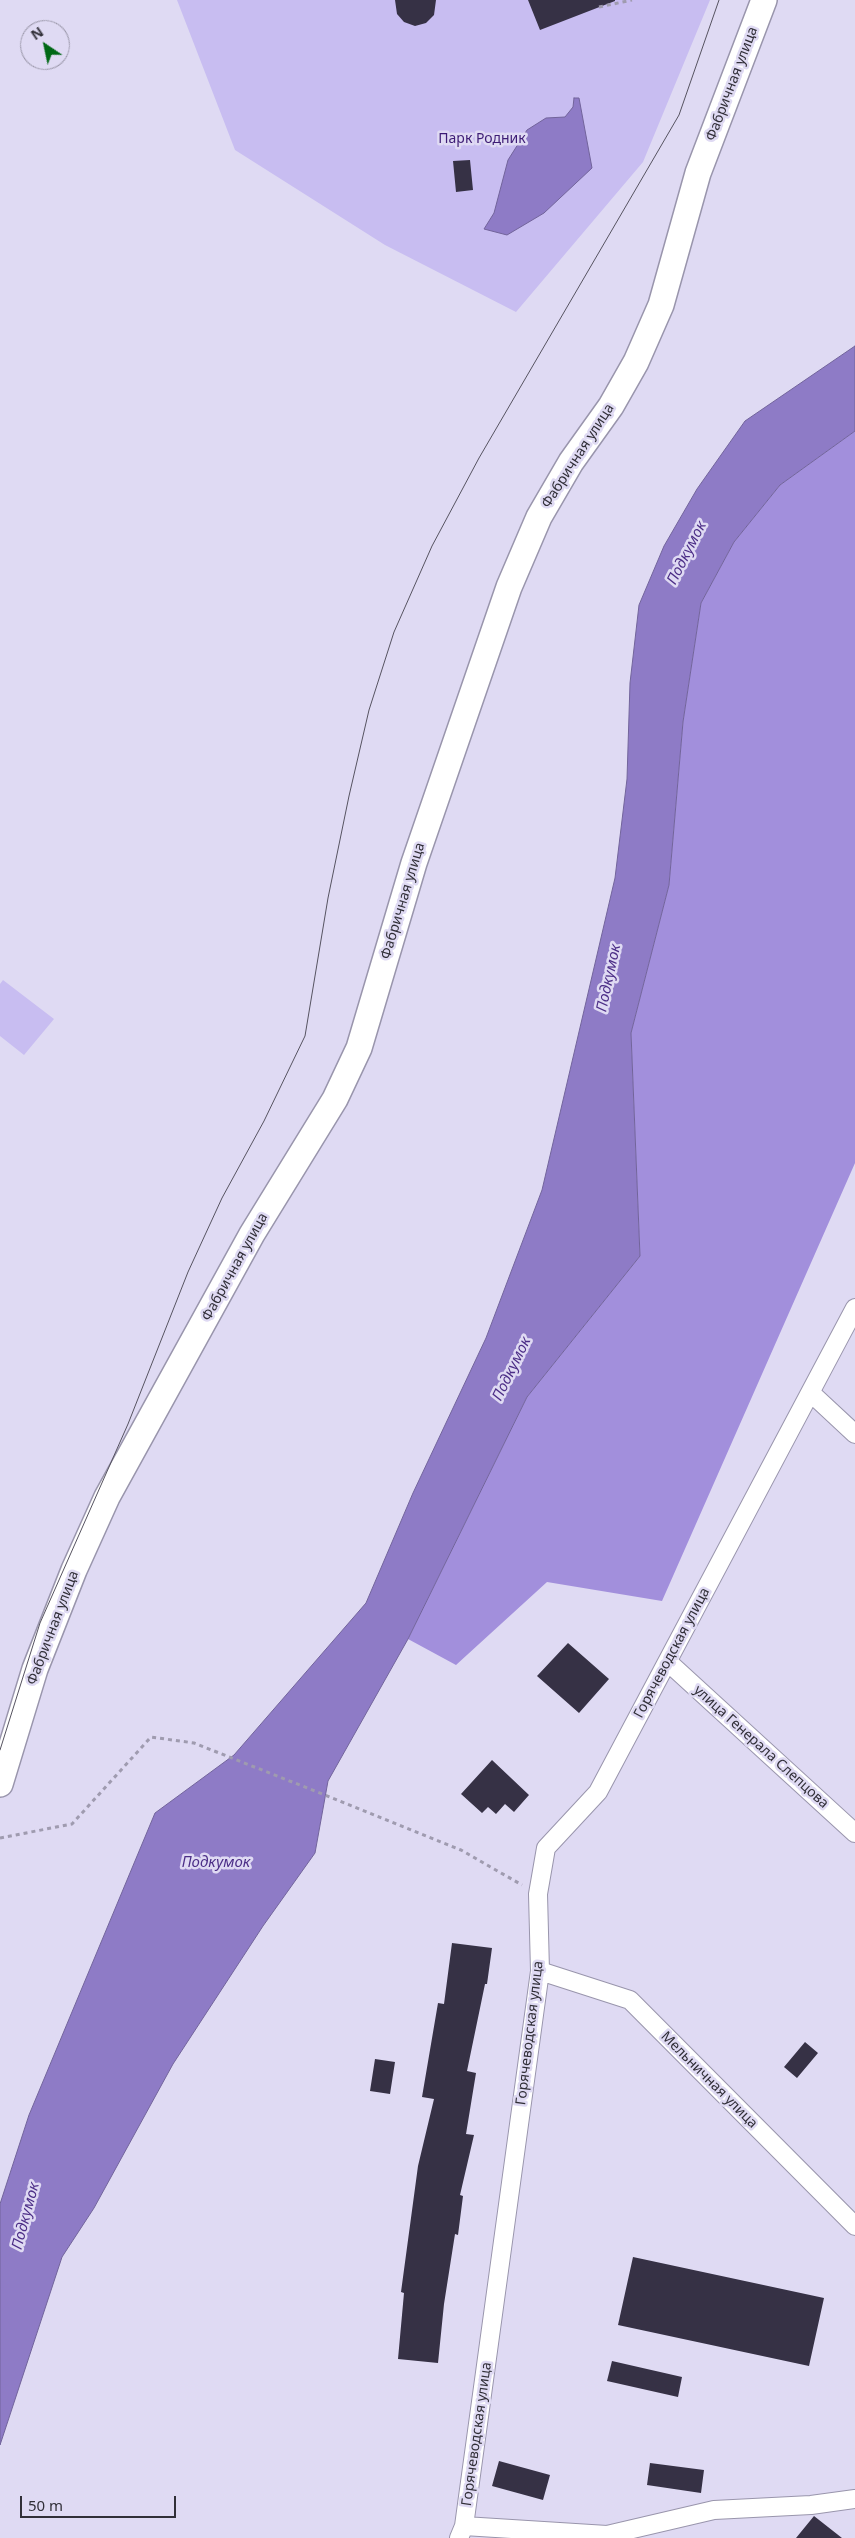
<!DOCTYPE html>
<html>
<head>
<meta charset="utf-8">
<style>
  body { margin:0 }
  #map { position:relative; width:855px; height:2538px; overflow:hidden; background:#dfdaf3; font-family:"Noto Sans",sans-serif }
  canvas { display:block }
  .north { position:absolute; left:20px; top:20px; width:50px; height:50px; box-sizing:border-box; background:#dfdaf3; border:1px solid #9996a8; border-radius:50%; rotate:326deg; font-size:14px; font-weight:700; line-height:20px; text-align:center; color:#312f38 }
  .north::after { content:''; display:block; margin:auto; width:18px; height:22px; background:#006815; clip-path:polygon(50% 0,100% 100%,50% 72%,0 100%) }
  .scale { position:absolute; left:20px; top:2496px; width:156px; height:22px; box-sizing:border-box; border:2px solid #312f38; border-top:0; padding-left:6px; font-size:15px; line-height:18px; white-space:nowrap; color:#312f38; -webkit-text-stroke:4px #dfdaf3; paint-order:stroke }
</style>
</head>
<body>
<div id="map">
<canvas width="855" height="2538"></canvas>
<div class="north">N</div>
<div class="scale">50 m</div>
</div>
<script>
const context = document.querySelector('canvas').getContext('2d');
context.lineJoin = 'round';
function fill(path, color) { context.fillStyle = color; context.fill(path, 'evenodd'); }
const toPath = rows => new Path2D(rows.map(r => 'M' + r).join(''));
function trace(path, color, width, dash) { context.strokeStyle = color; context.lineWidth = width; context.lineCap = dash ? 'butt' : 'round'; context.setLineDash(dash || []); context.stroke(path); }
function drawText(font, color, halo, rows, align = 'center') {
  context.font = font + ' "Noto Sans",sans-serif'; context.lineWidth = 5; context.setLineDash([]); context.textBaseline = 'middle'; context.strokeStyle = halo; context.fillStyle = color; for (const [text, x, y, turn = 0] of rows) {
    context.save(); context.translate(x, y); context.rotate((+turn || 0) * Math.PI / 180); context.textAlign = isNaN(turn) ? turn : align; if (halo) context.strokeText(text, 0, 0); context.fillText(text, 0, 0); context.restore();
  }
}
fill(toPath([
  [177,0,710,0,643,162,516,312,385,245,235,150],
  [3,980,54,1019,24,1055,0,1036,0,984]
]), '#c8bdf1');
fill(toPath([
  [855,431,855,1163,662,1601,547,1582,456,1665,408,1639,527,1397,640,1256,631,1033,669,885,683,722,701,603,734,542,780,485]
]), '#a28fdc');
const water = toPath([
  [574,98,579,98,592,168,544,213,507,235,484,229,494,213,508,160,527,130,546,118,565,117,573,107,574,98],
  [855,346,855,431,780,485,734,542,701,603,683,722,669,885,631,1033,640,1256,527,1397,408,1639,328,1781,315,1853,263,1926,173,2064,94,2208,62,2257,0,2445,0,2204,29,2115,155,1813,234,1755,366,1603,413,1493,486,1338,542,1190,615,878,627,779,630,683,639,605,664,546,697,489,745,421,855,346]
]);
fill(water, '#8e7bc6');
trace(water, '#72649b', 1);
fill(toPath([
  [395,0,436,0,434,15,426,23,415,26,404,22,397,14],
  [528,0,615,0,615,1,540,30],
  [470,160,473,190,456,192,453,161],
  [568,1643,609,1679,579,1713,537,1676],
  [492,1760,529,1795,514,1812,505,1804,496,1814,488,1807,482,1813,461,1794],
  [452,1943,492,1948,487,1984,485,1984,467,2071,476,2073,466,2134,474,2135,460,2195,463,2196,458,2235,455,2234,444,2304,438,2363,398,2359,404,2293,401,2292,418,2166,434,2099,422,2097,438,2003,444,2004],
  [805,2042,818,2053,797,2078,784,2067],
  [375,2059,395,2062,390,2094,370,2091],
  [633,2257,824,2298,809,2366,618,2325],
  [612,2361,682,2377,678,2397,607,2381],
  [499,2461,550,2475,543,2500,492,2486],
  [650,2463,704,2470,701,2493,647,2485],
  [814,2516,842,2538,796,2538]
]), '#363145');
const minor = toPath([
  [811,1393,855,1434],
  [668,1662,855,1833],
  [540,1971,630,2000,855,2226],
  [464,2526,607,2535,714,2510,811,2505,855,2499],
  [459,2538,464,2526,540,1971,538,1894,546,1848,598,1792,855,1308]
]);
const secondary = toPath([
  [0,1784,35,1669,74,1570,107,1497,252,1234,335,1099,359,1048,414,863,509,587,539,517,571,462,611,406,636,362,661,305,698,173,764,0]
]);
trace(minor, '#9995ac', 20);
trace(secondary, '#9995ac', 28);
trace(toPath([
  [599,7,632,0],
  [0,1838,72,1824,151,1737,194,1743,325,1795,461,1850,522,1885]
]), '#9f9baf', 3, [4, 4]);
trace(minor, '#fff', 18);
trace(secondary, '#fff', 25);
trace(toPath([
  [0,1750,40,1623,128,1424,188,1272,222,1198,264,1121,305,1036,328,898,349,796,369,710,394,632,432,546,479,458,679,115,719,0]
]), '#565360', 1);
drawText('14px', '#312f38', '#dfdaf3', [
  ["Фабричная улица",732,84,-69],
  ["Фабричная улица",578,456,-57],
  ["Фабричная улица",403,901,-73],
  ["Фабричная улица",235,1267,-61],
  ["Фабричная улица",53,1628,-69],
  ["Горячеводская улица",672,1653,-62],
  ["улица Генерала Слепцова",761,1747,42],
  ["Горячеводская улица",530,2033,-83],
  ["Мельничная улица",709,2080,45],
  ["Горячеводская улица",477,2434,-82]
]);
drawText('14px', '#3d1c75', '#dfdaf3', [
  ["Парк Родник",482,139]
]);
drawText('italic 15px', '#4c2e87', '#dfdaf3', [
  ["Подкумок",687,553,-63],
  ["Подкумок",609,978,-78],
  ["Подкумок",512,1369,-64],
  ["Подкумок",216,1863],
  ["Подкумок",26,2216,-75]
]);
</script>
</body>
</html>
